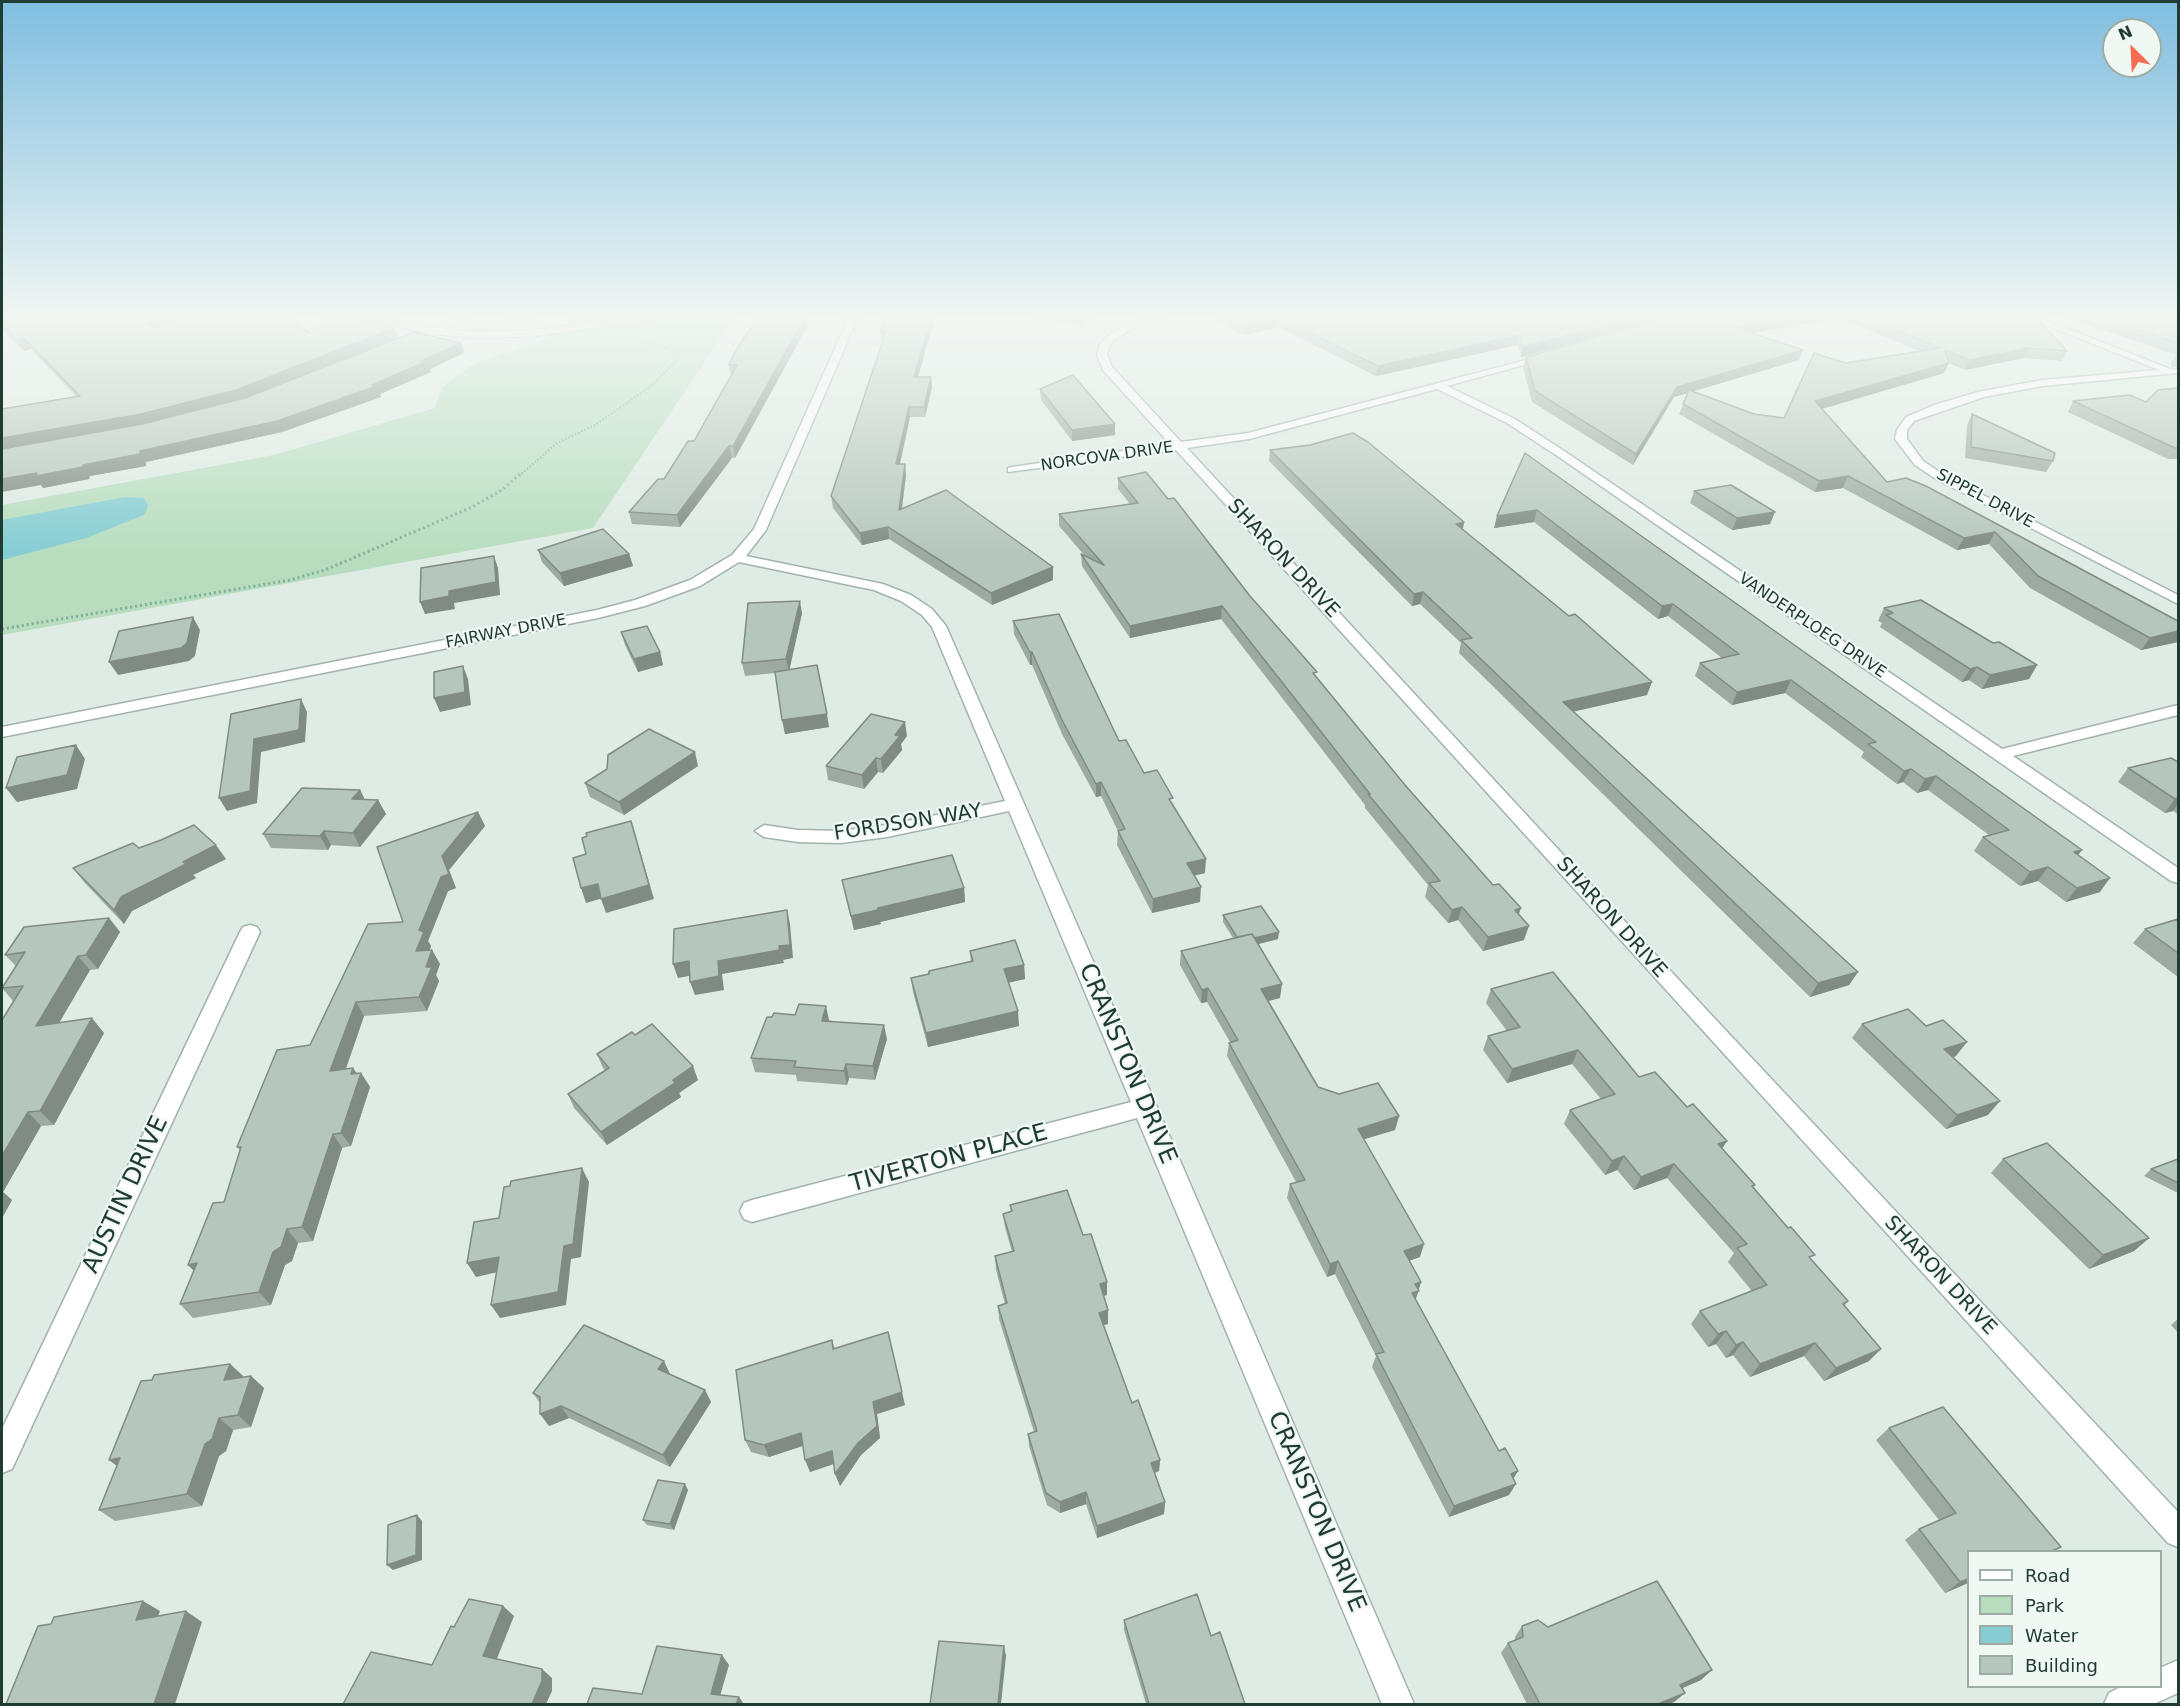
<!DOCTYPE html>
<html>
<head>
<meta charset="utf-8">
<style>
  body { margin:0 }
  #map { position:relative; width:2180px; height:1706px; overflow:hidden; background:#dfebe5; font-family:"DejaVu Sans",sans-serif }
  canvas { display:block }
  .frame { position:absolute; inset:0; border:3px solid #203c32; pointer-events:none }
  .legend { position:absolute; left:1967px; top:1550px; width:195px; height:138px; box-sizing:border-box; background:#f0f8f3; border:2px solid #9dada6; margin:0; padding:8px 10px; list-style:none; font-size:18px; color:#203c32 }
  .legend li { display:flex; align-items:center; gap:12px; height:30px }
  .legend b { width:30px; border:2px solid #9dada6 }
  .north { position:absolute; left:2102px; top:18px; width:60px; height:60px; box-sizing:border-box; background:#f0f8f3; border:2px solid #9dada6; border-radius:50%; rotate:336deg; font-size:16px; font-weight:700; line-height:24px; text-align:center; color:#203c32 }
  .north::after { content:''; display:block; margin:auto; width:21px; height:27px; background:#f76d52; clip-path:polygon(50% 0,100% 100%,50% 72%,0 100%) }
</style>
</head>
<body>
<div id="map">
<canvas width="2180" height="1706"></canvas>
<div class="frame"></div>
<ul class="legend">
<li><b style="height:8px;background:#fff"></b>Road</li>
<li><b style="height:16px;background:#b7ddbe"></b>Park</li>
<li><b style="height:16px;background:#85cdd3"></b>Water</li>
<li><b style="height:16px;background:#b5c6bd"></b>Building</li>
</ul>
<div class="north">N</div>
</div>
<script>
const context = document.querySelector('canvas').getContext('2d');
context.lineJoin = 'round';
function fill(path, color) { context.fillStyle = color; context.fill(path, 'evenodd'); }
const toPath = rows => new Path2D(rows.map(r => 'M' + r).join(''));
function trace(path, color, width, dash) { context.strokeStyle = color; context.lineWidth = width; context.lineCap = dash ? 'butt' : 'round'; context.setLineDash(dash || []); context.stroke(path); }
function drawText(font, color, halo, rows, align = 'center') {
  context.font = font + ' "DejaVu Sans",sans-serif'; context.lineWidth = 4.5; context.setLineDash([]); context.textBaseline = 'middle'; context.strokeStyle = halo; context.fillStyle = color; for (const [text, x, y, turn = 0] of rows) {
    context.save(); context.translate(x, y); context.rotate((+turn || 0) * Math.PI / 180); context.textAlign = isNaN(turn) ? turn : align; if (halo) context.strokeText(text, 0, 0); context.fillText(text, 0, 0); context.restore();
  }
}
fill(toPath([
  [572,317,735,317,593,528,2,635,2,505,274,455,435,408,442,387,474,364,545,339]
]), '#b7ddbe');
fill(toPath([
  [125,497,144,498,148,506,144,515,86,538,2,560,2,520]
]), '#85cdd3');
const street = toPath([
  [358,317,378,317,432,328,457,317,469,317,445,329,478,332,536,330,639,317,667,317,536,336,478,338,434,334,403,347,398,344,400,342,423,332,358,317],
  [849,317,858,317,766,530,746,556,883,584,911,595,932,609,946,626,1157,1107,1414,1704,1382,1704,1137,1118,752,1222,744,1219,740,1211,744,1203,752,1200,1131,1102,1009,811,887,837,841,843,798,842,764,837,755,831,764,825,798,830,841,831,887,825,1005,801,932,627,922,615,901,601,874,590,739,562,700,586,645,606,598,618,2,737,2,727,597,610,635,600,690,580,732,555,754,529,849,317],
  [1153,317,1168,317,1131,329,1114,340,1109,347,1107,355,1112,367,1181,442,1248,433,1549,354,1549,358,1447,386,1515,419,1567,453,2002,749,2178,705,2178,715,2013,756,2178,868,2178,883,2171,881,1559,457,1507,423,1437,389,1249,439,1187,448,1716,1020,2178,1512,2178,1547,2168,1543,1176,450,1008,472,1008,468,1012,467,1170,444,1103,370,1097,355,1099,346,1108,336,1125,325,1153,317],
  [2025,317,2038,317,2170,369,2178,370,2178,373,2042,386,1984,397,1914,421,1907,430,1907,439,1923,461,1944,475,2178,595,2178,604,1936,479,1915,465,1895,439,1897,430,1906,417,1937,404,1978,392,2042,380,2159,370,2025,317],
  [250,925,257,927,260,932,12,1469,2,1473,2,1429,240,932,243,927,250,925],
  [2178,1660,2178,1693,2154,1704,2104,1704,2109,1693,2122,1686,2160,1686,2160,1668,2178,1660]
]);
trace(street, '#a2b3ac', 3);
trace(toPath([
  [519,476,557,443,595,425,650,387,679,358,670,349,639,339]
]), '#7eb09c', 2, [1.5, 2]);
trace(toPath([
  [2,629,290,580,325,570,472,507,502,490,520,474]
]), '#7eb09c', 3, [2, 3]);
fill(street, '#fff');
fill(toPath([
  [2,317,312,334,329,317,365,317,366,322,394,328,398,338,461,343,464,353,430,369,431,372,380,394,381,397,282,432,146,462,146,466,90,476,89,479,43,488,41,485,77,397,31,349,24,351,3,331,2,333],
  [503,317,536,317,532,320],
  [886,317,935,317,918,377,931,377,932,387,925,417,910,417,900,464,905,464,906,475,902,509,1053,567,1053,580,992,605,889,539,862,545,833,508,831,496,883,341,881,341,880,331],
  [1028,317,1092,317,1081,325],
  [1216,317,1667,317,1521,357,1518,345,1376,376,1278,327,1244,335,1216,321],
  [1669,317,2036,317,2067,351,2062,361,2023,358,1965,370,1948,363,1944,373,1822,409,1887,482,1906,478,2178,621,2178,642,2141,650,2030,588,1989,544,1957,550,1843,488,1815,492,1679,414,1688,393,1674,397,1633,465,1532,402,1523,367,1526,357],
  [1840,318,1919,351,1846,363,1784,418,1754,414,1693,391,1799,360,1753,333],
  [2066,317,2178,317,2178,368,2171,367,2171,363,2176,355],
  [808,325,735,458,732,458,680,527,632,524,629,512,664,479,694,441,731,375,729,365],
  [2178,388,2178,459,2168,459,2068,412,2073,401,2146,402],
  [1040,389,1115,435,1072,441,1041,400],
  [1972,414,2053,461,2046,472,1965,458,1967,425],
  [1270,450,1464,522,1463,529,1647,695,1573,711,1858,972,1849,985,1810,997,1459,653,1461,643,1420,604,1412,606,1269,461],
  [1525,453,2078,855,2100,892,2066,902,2038,881,2020,886,1974,851,1983,837,1989,835,1928,790,1917,793,1903,782,1897,784,1861,757,1864,752,1785,693,1732,705,1695,676,1700,663,1722,658,1668,616,1658,619,1534,522,1494,528],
  [1118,478,1250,596,1405,785,1519,915,1524,940,1483,951,1458,920,1448,923,1425,897,1428,885,1365,808,1365,805,1221,619,1130,638,1082,566,1081,554,1085,556,1059,526,1059,514,1130,504,1118,489],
  [1694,491,1770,524,1732,530,1690,503],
  [538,550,629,554,633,566,564,586,542,562],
  [1884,608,1993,643,2037,665,2029,679,1982,689,1969,680,1962,682,1880,627,1882,623,1878,621],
  [802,613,789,669,829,727,785,734,775,673,745,676,742,663],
  [1013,621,1119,741,1144,773,1173,804,1205,873,1194,876,1200,902,1152,913,1117,845,1118,831,1101,796,1096,797,1062,734,1032,665,1030,665,1014,634],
  [621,632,660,652,663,665,638,672,625,645],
  [907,736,901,744,902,750,883,773,878,772,864,789,828,780,826,766],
  [2178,762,2178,814,2173,811,2165,813,2118,782,2128,768],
  [698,766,624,815,590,797,585,783,607,769],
  [360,790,365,800,378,800,386,814,360,847,331,845,328,850,271,848,263,834],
  [478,812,485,826,449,870,456,888,448,891,428,941,431,946,430,950,432,950,440,964,436,975,439,981,427,1011,364,1016,346,1069,357,1074,361,1073,370,1087,351,1146,342,1148,313,1241,298,1243,292,1261,285,1265,271,1305,193,1318,180,1304,194,1270,188,1265,224,1202,240,1150,237,1147,310,1045,403,922],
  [139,848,226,859,193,875,196,878,132,911,124,924,84,882,73,868],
  [842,880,964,888,965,902,880,922,881,924,854,930],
  [1223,915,1278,939,1258,944,1280,998,1268,1001,1318,1087,1399,1116,1395,1130,1364,1139,1420,1257,1409,1261,1421,1282,1416,1299,1514,1479,1509,1495,1449,1517,1372,1367,1376,1356,1335,1274,1327,1277,1287,1198,1290,1184,1296,1182,1227,1056,1229,1043,1230,1042,1207,1002,1201,1003,1180,965,1181,951,1233,938,1223,922],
  [109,918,120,932,98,969,90,970,59,1023,104,1033,54,1125,41,1126,3,1192,12,1200,2,1218,13,1001,2,988,16,966,5,955],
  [2178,919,2178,977,2133,943,2145,929],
  [970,951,1024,965,1025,979,1008,983,1019,1026,928,1047,913,992,911,978,971,962],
  [1491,989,1639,1077,1722,1149,1811,1260,1848,1301,1844,1306,1869,1361,1824,1381,1804,1356,1750,1377,1733,1355,1726,1358,1716,1344,1708,1347,1691,1324,1700,1311,1752,1291,1728,1262,1734,1253,1667,1178,1634,1190,1617,1170,1605,1175,1564,1124,1570,1110,1601,1099,1572,1064,1507,1083,1483,1050,1488,1036,1507,1031,1486,1003],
  [829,1020,887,1039,875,1080,849,1078,847,1085,797,1081,796,1075,755,1072,751,1058],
  [1862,1024,1956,1056,1953,1057,1988,1115,1946,1129,1852,1038],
  [635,1035,698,1080,679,1093,681,1097,607,1145,574,1108,568,1094,605,1070,603,1068,597,1054],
  [2003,1159,2149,1238,2134,1251,2089,1269,1991,1173],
  [2178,1159,2178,1193,2144,1176,2151,1169],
  [1010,1205,1083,1235,1107,1282,1107,1295,1104,1296,1108,1310,1108,1324,1103,1325,1132,1403,1160,1460,1159,1471,1155,1473,1165,1502,1164,1514,1097,1538,1086,1504,1060,1513,1047,1505,1029,1446,1028,1434,1034,1432,999,1319,998,1306,1005,1304,996,1270,995,1256,1012,1252,1005,1227,1003,1214,1011,1212],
  [2178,1319,2178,1333,2171,1325],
  [832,1340,835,1349,905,1405,877,1414,880,1438,861,1455,840,1486,834,1464,810,1472,803,1446,769,1457,751,1452,745,1440],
  [230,1364,243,1376,243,1377,251,1376,264,1388,251,1427,233,1430,226,1451,219,1456,202,1506,115,1521,99,1510,152,1380],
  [670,1374,705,1390,711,1402,670,1467,569,1418,549,1426,540,1403,533,1393],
  [1889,1428,2061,1547,1968,1551,1968,1583,1945,1593,1905,1540,1919,1529,1939,1520,1876,1440],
  [688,1490,674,1530,647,1525,643,1520],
  [1124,1620,1211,1636,1245,1704,1146,1704,1124,1630],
  [1522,1626,1548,1627,1701,1680,1682,1688,1685,1693,1674,1702,1668,1704,1527,1704,1501,1653,1508,1643,1515,1640,1515,1637]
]), '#9caaa3');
fill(toPath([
  [156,317,187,317,152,331,146,324,147,321],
  [362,317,365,317,366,321,365,330,361,320],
  [800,317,806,317,808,325,735,458,733,446],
  [931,317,935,317,915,387,914,377],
  [1081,317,1092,317,1081,325],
  [1635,317,1667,317,1521,357,1523,347],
  [1793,317,1840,317,1840,318,1731,337,1734,327],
  [1279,318,1278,327,1244,335,1244,325],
  [394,328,398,338,241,401,147,425,2,451,2,438],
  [1520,335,1518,345,1376,376,1378,366],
  [25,339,31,349,24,351,18,340],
  [461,343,464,353,430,369,431,372,380,394,381,397,282,432,146,462,146,466,90,476,89,479,43,488,41,485,2,492,2,479,83,465,140,451,372,385],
  [2028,348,2023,358,1965,370,1970,360],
  [1803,350,1799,360,1674,397,1633,465,1636,454,1677,387],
  [1949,363,1944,373,1811,412,1815,401],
  [931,377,932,387,925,417,924,407],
  [909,407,910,417,897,476,896,464],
  [1115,424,1115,435,1072,441,1072,430],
  [729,446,732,458,680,527,677,515],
  [905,464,906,475,900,522,899,510],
  [1848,476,1843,488,1815,492,1819,481],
  [1537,510,1534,522,1494,528,1497,516],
  [1775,512,1770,524,1732,530,1737,518],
  [1464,522,1462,534,1456,524],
  [888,527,889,539,862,545,860,533],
  [1995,532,1989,544,1957,550,1964,538],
  [629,554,633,566,564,586,560,573],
  [494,556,498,568,500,595,454,603,455,609,425,614,420,602],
  [1053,567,1053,580,992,605,991,593],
  [1423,592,1420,604,1412,606,1414,594],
  [800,601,802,613,789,672,786,659],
  [1673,604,1668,616,1658,619,1662,606],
  [1222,606,1221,619,1130,638,1130,626],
  [193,617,200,630,195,656,189,661,118,675,109,662],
  [2178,631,2178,642,2141,650,2150,638],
  [660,652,663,665,638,672,634,659],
  [1030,652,1032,652,1032,665,1030,665],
  [2037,665,2029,679,1982,689,1990,675],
  [463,666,468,679,471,705,440,712,434,698],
  [1977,667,1969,680,1962,682,1970,669],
  [1791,680,1785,693,1732,705,1737,692],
  [1652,682,1647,695,1559,715,1563,702],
  [301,699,307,712,305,742,261,752,257,803,227,811,219,798,254,739],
  [827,714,829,727,785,734,782,720],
  [905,722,907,736,901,744,902,750,883,773,881,759,895,735],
  [76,745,85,759,77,789,17,802,6,788],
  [695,752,698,766,624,815,619,802],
  [876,758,878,772,864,789,862,775],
  [1911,769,1903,782,1897,784,1904,771],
  [1936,776,1928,790,1917,793,1925,779],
  [1101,782,1101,796,1096,797,1096,784],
  [360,790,367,804,352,799],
  [2178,798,2178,804,2173,811,2165,813,2175,799],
  [378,800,386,814,360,847,353,833],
  [478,812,485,826,449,870,456,888,448,891,428,941,431,946,423,965,416,951,419,930,442,856],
  [631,821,654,899,606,913,601,899],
  [324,831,331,845,328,850,320,836],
  [216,845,226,859,193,875,196,878,132,911,124,924,114,910,121,897,183,862],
  [2082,850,2072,863,2074,852],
  [1206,859,1205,873,1186,877,1187,863],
  [2048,867,2038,881,2020,886,2030,872],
  [2110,878,2100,892,2066,902,2077,888],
  [598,884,603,898,586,903,581,888],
  [1201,887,1200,902,1152,913,1153,899],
  [964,888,965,902,880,922,881,924,854,930,851,916,878,908],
  [1462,907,1458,920,1448,923,1452,910],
  [1521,908,1516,922,1515,910],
  [787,910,790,924,793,958,783,960,779,946],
  [109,918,120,932,98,969,86,955],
  [1529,926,1524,940,1483,951,1488,937],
  [1279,932,1278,939,1239,949,1240,942],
  [432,950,440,964,436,975,439,981,427,1011,419,997,426,967],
  [780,950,784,963,722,974,724,990,695,995,690,982,718,961],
  [78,956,90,970,49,1040,36,1026],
  [689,961,694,975,678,978,673,964],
  [1024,965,1025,979,1005,983,1004,969],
  [1858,972,1849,985,1810,997,1818,983],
  [1282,984,1280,998,1260,1003,1261,989],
  [1208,988,1207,1002,1201,1003,1202,990],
  [356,1002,364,1016,340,1085,330,1071],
  [826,1006,829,1020,825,1035,822,1021],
  [1018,1011,1019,1026,928,1047,926,1033],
  [92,1018,104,1033,54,1125,40,1111],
  [884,1025,887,1039,875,1080,873,1066],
  [1967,1042,1956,1056,1933,1063,1944,1049],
  [1578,1050,1572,1064,1507,1083,1512,1069],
  [846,1064,849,1078,847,1085,844,1071],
  [693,1066,698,1080,679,1093,681,1097,607,1145,601,1132,673,1080],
  [353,1068,360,1078,361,1073,370,1087,351,1146,341,1133],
  [2000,1101,1988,1115,1946,1129,1957,1115],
  [28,1112,41,1126,3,1192,12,1200,2,1218,2,1156],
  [1399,1116,1395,1130,1355,1142,1358,1129],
  [333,1134,342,1148,313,1241,302,1227],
  [1727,1141,1718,1155,1718,1144],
  [1624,1156,1617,1170,1605,1175,1612,1161],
  [1674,1164,1667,1178,1634,1190,1641,1177],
  [582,1168,589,1182,581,1257,571,1259,566,1305,500,1318,491,1305,564,1246],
  [287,1229,298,1243,292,1261,285,1265,271,1305,259,1292,273,1252],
  [2149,1238,2134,1251,2089,1269,2103,1255],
  [1424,1244,1420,1257,1399,1264,1404,1251],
  [499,1257,507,1270,476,1277,467,1263],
  [1338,1261,1335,1274,1327,1277,1330,1264],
  [197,1263,201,1278,188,1265],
  [1107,1282,1107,1295,1100,1297,1100,1284],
  [1421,1282,1414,1304,1408,1306,1415,1284],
  [1108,1310,1108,1324,1099,1326,1099,1313],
  [1726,1331,1716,1344,1708,1347,1718,1334],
  [888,1332,905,1405,877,1414,880,1438,861,1455,840,1486,835,1474,873,1402],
  [1743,1342,1733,1355,1726,1358,1736,1345],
  [1815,1343,1804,1356,1750,1377,1760,1364],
  [1881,1349,1869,1361,1824,1381,1836,1368],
  [664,1361,670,1374,665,1382,658,1369],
  [230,1364,243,1376,237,1393,224,1380],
  [251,1376,264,1388,251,1427,238,1415],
  [705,1390,711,1402,670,1467,663,1455],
  [561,1406,569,1418,549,1426,540,1414],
  [219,1418,233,1430,226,1451,219,1456,202,1506,187,1494,205,1444],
  [801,1433,805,1445,769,1457,764,1445],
  [832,1451,836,1463,810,1472,805,1460],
  [120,1458,125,1472,109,1460],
  [1160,1460,1159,1471,1150,1474,1151,1463],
  [1518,1471,1511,1483,1511,1474],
  [685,1484,688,1490,674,1530,670,1524],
  [1516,1484,1509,1495,1449,1517,1454,1506],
  [1086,1492,1086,1504,1060,1513,1060,1502],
  [1165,1502,1164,1514,1097,1538,1097,1526],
  [417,1515,422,1521,422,1560,393,1570,387,1565],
  [1968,1579,1968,1583,1945,1593,1960,1582],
  [143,1601,160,1611,153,1630,136,1620],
  [503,1606,514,1616,494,1666,483,1656],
  [186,1611,202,1622,175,1704,154,1704],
  [1004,1646,1006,1656,1001,1704,998,1704],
  [722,1655,729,1665,718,1703,711,1694],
  [542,1669,552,1678,552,1691,546,1704,532,1704],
  [1712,1670,1701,1680,1669,1694,1680,1685],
  [1685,1693,1674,1702,1668,1704,1658,1704],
  [739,1697,744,1704,736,1704]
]), '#7f8b84');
const building = toPath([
  [2,317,156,317,147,321,146,324,157,327,183,317,285,317,312,334,329,317,362,317,361,320,394,328,236,390,141,414,2,438,2,409,80,396,25,339,18,340,2,325,2,317],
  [758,317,805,317,733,446,729,446,677,515,629,512,658,479,664,479,688,441,694,441,737,365,729,365,735,352,758,317],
  [886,317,931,317,914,377,931,377,924,407,909,407,896,464,905,464,899,510,946,490,1053,567,991,593,888,527,860,533,831,496,886,331,880,331,886,317],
  [1228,317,1635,317,1523,347,1520,335,1378,366,1279,318,1244,325,1228,317],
  [1669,317,1793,317,1734,327,1803,350,1677,387,1636,454,1535,391,1526,357,1669,317],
  [1865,317,2036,317,2067,351,2028,348,1970,360,1945,350,1949,363,1815,401,1887,482,1906,478,1926,486,2178,621,2178,631,2150,638,2038,576,1995,532,1964,538,1848,476,1819,481,1683,404,1689,390,1754,414,1784,418,1814,353,1846,363,1940,348,1865,317],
  [2100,317,2178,317,2178,343,2100,317],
  [414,332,461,343,422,361,427,361,372,385,377,386,277,421,140,451,140,454,83,465,83,467,36,476,37,473,2,479,2,449,142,424,245,398,414,332],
  [1073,375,1115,424,1072,430,1040,389,1073,375],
  [2178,388,2178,448,2175,448,2073,401,2130,395,2146,402,2158,390,2178,388],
  [1972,414,2055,453,2053,461,1971,447,1972,414],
  [1353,433,1368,442,1464,522,1456,524,1569,616,1575,614,1652,682,1563,702,1858,972,1818,983,1461,640,1472,638,1423,592,1414,594,1270,450,1310,445,1353,433],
  [1525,453,2082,850,2074,852,2110,878,2077,888,2048,867,2030,872,1983,837,2009,830,1936,776,1925,779,1911,769,1904,771,1868,744,1876,742,1791,680,1737,692,1700,663,1739,654,1673,604,1662,606,1537,510,1497,516,1525,453],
  [1146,472,1168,499,1174,498,1250,596,1317,672,1313,673,1405,785,1493,885,1499,884,1521,908,1515,910,1529,926,1488,937,1462,907,1452,910,1429,883,1440,881,1368,794,1370,794,1222,606,1130,626,1081,554,1104,565,1059,514,1138,503,1118,478,1146,472],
  [1731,485,1775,512,1737,518,1694,491,1731,485],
  [603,529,629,554,560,573,538,550,603,529],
  [494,556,496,582,449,591,449,596,420,602,421,568,494,556],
  [1921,600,1993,643,1999,642,2037,665,1990,675,1977,667,1970,669,1886,615,1893,613,1884,608,1921,600],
  [800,601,786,659,742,663,748,603,800,601],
  [1059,614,1119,741,1126,740,1144,773,1157,770,1173,798,1169,799,1206,859,1187,863,1201,887,1153,899,1118,831,1125,829,1101,782,1096,784,1062,720,1032,652,1030,652,1013,621,1059,614],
  [193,617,187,643,181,648,109,662,119,631,193,617],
  [647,626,660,652,634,659,621,632,647,626],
  [817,665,827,714,782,720,775,672,817,665],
  [463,666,465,692,434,698,434,672,463,666],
  [301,699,299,730,254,739,250,791,219,798,231,714,301,699],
  [871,714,905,722,895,735,900,736,881,759,876,758,862,775,826,766,871,714],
  [649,729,695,752,619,802,585,783,607,769,608,755,649,729],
  [76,745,67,775,6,788,17,757,76,745],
  [2171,758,2178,762,2178,798,2175,799,2128,768,2171,758],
  [302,788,360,790,352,799,378,800,353,833,324,831,320,836,263,834,302,788],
  [478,812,442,856,449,874,441,877,419,930,424,932,416,951,432,950,426,967,432,967,419,997,356,1002,330,1071,353,1068,351,1074,361,1073,341,1133,333,1134,302,1227,287,1229,281,1247,273,1252,259,1292,180,1304,197,1263,188,1265,213,1203,224,1202,241,1147,237,1147,277,1050,310,1045,368,924,403,922,377,847,478,812],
  [631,821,649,885,601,899,598,884,581,888,573,858,586,854,582,838,587,836,586,833,631,821],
  [194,825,216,845,183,862,186,864,121,897,114,910,73,868,133,843,139,848,161,840,194,825],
  [952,855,964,888,878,908,878,910,851,916,842,880,952,855],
  [1261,906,1279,932,1255,938,1252,934,1237,937,1223,915,1261,906],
  [787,910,790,945,779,946,780,950,718,961,719,976,690,982,689,961,673,964,674,929,787,910],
  [109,918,86,955,78,956,36,1026,92,1018,40,1111,28,1112,2,1156,2,1020,23,986,2,988,25,952,5,955,24,927,109,918],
  [2178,919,2178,953,2145,929,2178,919],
  [1252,934,1282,984,1261,989,1318,1087,1339,1094,1378,1083,1399,1116,1358,1129,1424,1244,1404,1251,1421,1282,1415,1284,1419,1291,1412,1293,1499,1451,1505,1448,1518,1471,1511,1474,1516,1484,1454,1506,1376,1354,1384,1352,1338,1261,1330,1264,1290,1184,1305,1180,1229,1043,1238,1040,1208,988,1202,990,1181,951,1252,934],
  [1015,940,1024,965,1004,969,1018,1011,926,1033,911,978,929,974,929,971,973,961,970,951,1015,940],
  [1553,972,1639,1077,1655,1072,1687,1107,1693,1104,1727,1141,1718,1144,1755,1185,1752,1186,1788,1228,1791,1227,1815,1255,1809,1257,1848,1301,1843,1304,1881,1349,1836,1368,1815,1343,1760,1364,1743,1342,1736,1345,1726,1331,1718,1334,1700,1311,1767,1285,1737,1248,1747,1244,1674,1164,1641,1177,1624,1156,1612,1161,1570,1110,1615,1094,1578,1050,1512,1069,1488,1036,1520,1027,1491,989,1553,972],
  [799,1004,826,1006,822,1021,884,1025,873,1066,846,1064,844,1071,794,1067,796,1061,751,1058,767,1017,772,1017,774,1013,795,1015,799,1004],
  [1908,1009,1926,1026,1943,1020,1967,1042,1944,1049,2000,1101,1957,1115,1862,1024,1908,1009],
  [652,1024,693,1066,673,1080,675,1083,601,1132,568,1094,609,1068,597,1054,632,1032,635,1035,652,1024],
  [2047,1143,2149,1238,2103,1255,2003,1159,2047,1143],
  [2178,1159,2178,1183,2151,1169,2178,1159],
  [582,1168,573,1244,564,1246,558,1292,491,1305,499,1257,467,1263,474,1222,499,1218,504,1187,510,1186,511,1181,582,1168],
  [1067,1190,1083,1235,1091,1234,1107,1282,1100,1284,1108,1310,1099,1313,1132,1403,1138,1400,1160,1460,1151,1463,1165,1502,1097,1526,1086,1492,1060,1502,1046,1493,1028,1434,1037,1431,998,1306,1007,1303,995,1256,1014,1251,1003,1214,1012,1211,1010,1205,1067,1190],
  [584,1325,664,1361,658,1369,705,1390,663,1455,561,1406,540,1414,540,1397,533,1393,584,1325],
  [888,1332,902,1392,873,1402,877,1426,858,1443,835,1474,832,1451,805,1460,801,1433,764,1445,745,1440,736,1370,832,1340,833,1349,888,1332],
  [230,1364,224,1380,251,1376,238,1415,219,1418,212,1439,205,1444,187,1494,99,1510,120,1458,109,1460,141,1381,152,1380,154,1375,230,1364],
  [1943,1407,2061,1547,2052,1551,1968,1551,1968,1579,1960,1582,1919,1529,1956,1513,1889,1428,1943,1407],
  [658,1480,685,1484,670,1524,643,1520,658,1480],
  [417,1515,416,1555,387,1565,388,1525,417,1515],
  [1657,1581,1712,1670,1680,1685,1685,1693,1658,1704,1540,1704,1508,1643,1523,1637,1522,1626,1538,1620,1548,1627,1657,1581],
  [1197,1594,1211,1636,1220,1632,1245,1704,1149,1704,1124,1620,1197,1594],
  [469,1599,503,1606,483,1656,542,1669,542,1681,532,1704,343,1704,371,1652,432,1665,451,1626,454,1627,469,1599],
  [143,1601,136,1620,186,1611,154,1704,6,1704,38,1626,51,1624,54,1617,143,1601],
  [939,1641,1004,1646,998,1704,930,1704,939,1641],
  [657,1646,722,1655,711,1694,739,1697,736,1704,587,1704,593,1688,642,1694,657,1646]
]);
fill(building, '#b5c6bd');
trace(building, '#7f8b84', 1.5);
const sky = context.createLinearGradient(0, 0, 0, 556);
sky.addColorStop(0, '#80bee0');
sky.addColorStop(0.57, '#f1f6f3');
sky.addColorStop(1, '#f1f6f300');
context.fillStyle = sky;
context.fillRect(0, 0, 2180, 556);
drawText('16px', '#203c32', '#f0f8f3', [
  ["NORCOVA DRIVE",1107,457,-8],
  ["SIPPEL DRIVE",1985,499,28],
  ["VANDERPLOEG DRIVE",1812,626,34],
  ["FAIRWAY DRIVE",506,632,-11]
]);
drawText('20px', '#203c32', '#f0f8f3', [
  ["SHARON DRIVE",1283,559,47],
  ["FORDSON WAY",908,823,-9],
  ["SHARON DRIVE",1611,918,48],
  ["SHARON DRIVE",1940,1276,47]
]);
drawText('24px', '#203c32', '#f0f8f3', [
  ["CRANSTON DRIVE",1127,1064,67],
  ["TIVERTON PLACE",949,1159,-15],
  ["AUSTIN DRIVE",126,1195,-65],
  ["CRANSTON DRIVE",1316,1512,67]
]);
</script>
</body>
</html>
